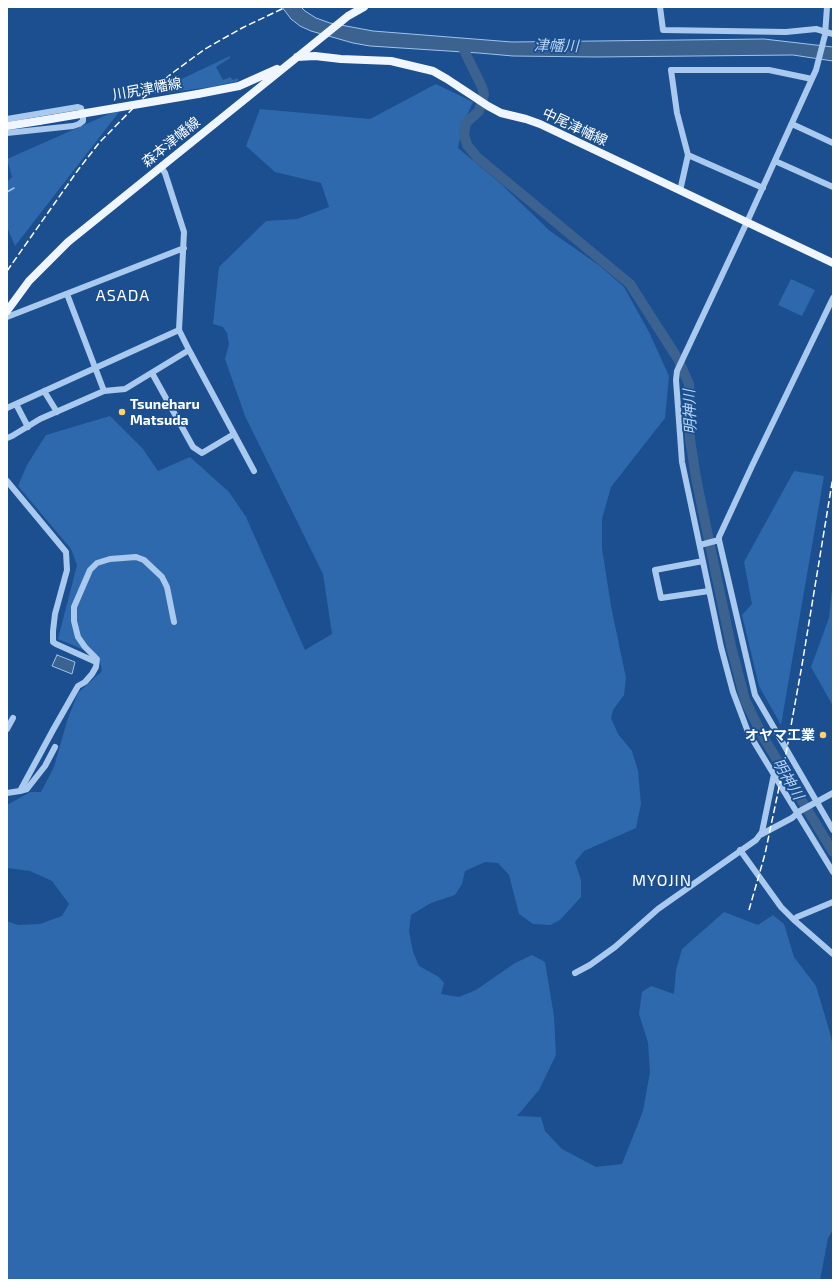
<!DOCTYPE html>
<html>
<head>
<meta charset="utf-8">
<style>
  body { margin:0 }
  #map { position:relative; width:840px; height:1287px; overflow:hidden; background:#1b4f8f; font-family:"Exo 2",sans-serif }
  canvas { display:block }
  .frame { position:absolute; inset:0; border:8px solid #fff; pointer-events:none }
</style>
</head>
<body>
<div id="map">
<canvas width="840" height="1287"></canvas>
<div class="frame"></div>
</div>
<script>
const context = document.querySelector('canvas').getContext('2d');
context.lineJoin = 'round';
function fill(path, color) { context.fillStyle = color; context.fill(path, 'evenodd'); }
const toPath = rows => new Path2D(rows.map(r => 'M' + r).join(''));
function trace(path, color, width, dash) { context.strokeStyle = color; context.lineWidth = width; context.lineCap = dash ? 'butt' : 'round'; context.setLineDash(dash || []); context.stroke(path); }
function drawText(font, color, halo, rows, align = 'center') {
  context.font = font + ' "Exo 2","Noto Sans JP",sans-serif'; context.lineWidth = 3.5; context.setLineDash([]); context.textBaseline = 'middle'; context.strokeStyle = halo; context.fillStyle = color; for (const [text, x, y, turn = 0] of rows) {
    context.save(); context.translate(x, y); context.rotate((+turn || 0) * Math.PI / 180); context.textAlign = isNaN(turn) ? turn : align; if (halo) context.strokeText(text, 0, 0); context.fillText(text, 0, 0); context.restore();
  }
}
fill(toPath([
  [230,56,230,58,216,67,223,80,230,77,233,80,238,78,238,81,211,87,157,94,152,93],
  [436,84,473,102,463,124,458,148,500,183,550,231,600,266,624,287,649,332,669,376,665,418,611,487,602,519,602,548,611,606,626,678,624,695,613,710,611,718,618,734,632,751,638,771,641,804,636,828,584,851,575,862,581,880,581,897,560,920,550,925,533,924,519,914,509,875,498,863,485,862,465,871,462,884,455,895,431,903,411,915,409,931,413,952,419,966,439,977,444,983,441,994,459,997,476,990,515,963,532,955,545,962,554,1016,556,1055,539,1090,517,1116,541,1117,545,1131,562,1149,596,1167,622,1164,643,1111,650,1072,648,1043,639,1014,642,992,651,986,674,994,676,970,682,949,724,912,758,925,773,915,784,924,794,957,816,986,831,1036,833,1049,832,1111,833,1111,833,1230,828,1238,820,1280,7,1280,7,921,18,925,40,924,62,916,69,904,52,881,30,871,7,868,7,805,30,792,41,792,54,767,67,721,78,693,102,671,99,656,58,639,77,565,71,549,18,486,27,465,46,435,110,416,143,449,158,471,190,457,229,492,246,517,305,650,332,634,323,574,245,416,225,359,229,344,227,333,223,327,213,324,219,267,266,221,297,219,329,207,321,183,275,172,246,146,260,109,370,119],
  [119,112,15,246,7,227,7,182,12,177,7,159,111,113],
  [791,279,815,290,802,316,778,305],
  [794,471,824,476,781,725,759,686,742,615,752,604,744,562],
  [833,580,833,706,811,667,829,618]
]), '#2e69ad');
const water = toPath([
  [282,7,301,7,305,11,316,18,330,23,373,31,512,42,764,39,833,47,833,61,793,55,596,57,513,56,479,53,370,46,353,43,311,31,300,26,291,19,282,7],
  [57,655,75,662,72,674,52,666,57,655]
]);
fill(water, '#3c6290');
trace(water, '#9cc4f0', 1);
trace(toPath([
  [7,192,14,188]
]), '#9cc4f0', 1.5);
trace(toPath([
  [462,46,482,87,484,94,479,111,466,123,464,134,467,145,477,157,630,284,678,359,689,384,690,439,696,478,731,646,745,700,762,735,833,852]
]), '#3c6290', 10);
trace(toPath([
  [660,7,663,30,786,32,816,29,833,34],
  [827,7,825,35,816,70,747,222,677,371,676,380,682,462,721,647,733,692,748,732,833,872],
  [7,119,78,107,81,108,83,117,83,121,79,124,73,126,7,133],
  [792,124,833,143],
  [688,155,763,188],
  [775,161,833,187],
  [680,191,688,155,677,113,671,70,769,70,812,79],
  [67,294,104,391],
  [833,298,752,466,719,537,719,540,755,695,833,830],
  [7,317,184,248],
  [179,330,189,350,254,471],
  [152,373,193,447,202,453,234,434],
  [44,391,57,412],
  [16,404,28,427],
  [7,408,179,330,184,232,165,173,161,167],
  [7,438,12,436,40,419,104,391,125,389,189,350],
  [7,481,66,552,67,570,55,614,53,631,53,642,56,644,96,662],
  [700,545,719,540],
  [703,561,655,570,661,598,709,591],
  [7,729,13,718],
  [20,791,27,789,45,766,55,747],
  [7,793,20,791,53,730,78,686,85,682,92,674,96,667,97,659,85,647,78,637,74,621,74,607,90,570,97,563,110,559,136,557,144,560,162,577,167,587,174,622],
  [760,835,792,818,800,811,833,793],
  [740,850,781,907,794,920,833,954],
  [794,920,797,917,833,902],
  [575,973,590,965,615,947,658,909,756,840,762,832,774,774]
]), '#a9c9ee', 6);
trace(toPath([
  [297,57,315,56,341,59,391,61,433,71,447,79,488,106,501,113,526,119,540,124,833,263],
  [198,94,239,86,277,69],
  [7,126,39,121],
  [7,311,29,281,68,242,311,46,348,16,364,7]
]), '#f0f6ff', 8);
trace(toPath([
  [7,271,78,170,99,143,143,98,171,74,205,49,242,28,286,7],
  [749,910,765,854,785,759,802,665,833,477]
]), '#fff', 1.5, [7, 3]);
trace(toPath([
  [39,121,198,94]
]), '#f0f6ff', 8);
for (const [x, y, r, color] of [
  [122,412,4,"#ffd166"],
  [823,735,4,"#ffd166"]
]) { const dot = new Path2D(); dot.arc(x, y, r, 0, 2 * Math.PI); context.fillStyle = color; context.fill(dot); trace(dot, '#1b4f8f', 1.5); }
drawText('14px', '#fff', '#1b4f8f', [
  ["川尻津幡線",147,89,-10],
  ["中尾津幡線",575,127,25],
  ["森本津幡線",171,142,-39]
]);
drawText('bold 14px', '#fff', '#1b4f8f', [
  ["Tsuneharu",130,404],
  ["Matsuda",130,420],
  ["オヤマ工業",815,735,"right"]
], 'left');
drawText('italic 15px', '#b5d3f5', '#1b4f8f', [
  ["津幡川",556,46,1],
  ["明神川",690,412,-92],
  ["明神川",788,779,59]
]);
context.letterSpacing = '1px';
drawText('16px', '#fff', '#1b4f8f', [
  ["ASADA",123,296],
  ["MYOJIN",662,881]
]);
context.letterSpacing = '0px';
</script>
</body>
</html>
